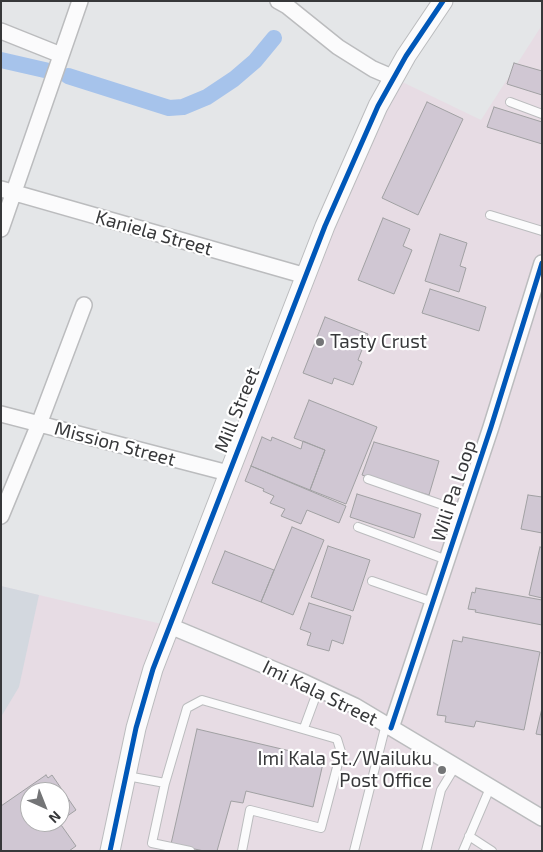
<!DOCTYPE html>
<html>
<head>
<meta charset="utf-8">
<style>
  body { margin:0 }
  #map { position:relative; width:543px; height:852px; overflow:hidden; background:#e4e6e8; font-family:"Exo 2",sans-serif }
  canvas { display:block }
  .frame { position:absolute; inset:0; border:2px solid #37383a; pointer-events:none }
  .north { position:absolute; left:20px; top:782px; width:50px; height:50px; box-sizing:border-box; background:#fff; border:1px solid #afafb0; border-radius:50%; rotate:136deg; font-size:14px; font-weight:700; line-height:20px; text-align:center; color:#37383a }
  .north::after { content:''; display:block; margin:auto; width:18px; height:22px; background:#747577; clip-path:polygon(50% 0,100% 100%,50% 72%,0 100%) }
</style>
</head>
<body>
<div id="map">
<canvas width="543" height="852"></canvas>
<div class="frame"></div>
<div class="north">N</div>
</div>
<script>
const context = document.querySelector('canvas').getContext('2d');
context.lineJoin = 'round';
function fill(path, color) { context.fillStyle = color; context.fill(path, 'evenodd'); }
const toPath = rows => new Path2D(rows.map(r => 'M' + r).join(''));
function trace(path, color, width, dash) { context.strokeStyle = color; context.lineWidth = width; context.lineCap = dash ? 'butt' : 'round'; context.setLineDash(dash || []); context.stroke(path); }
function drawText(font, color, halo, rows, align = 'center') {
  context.font = font + ' "Exo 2",sans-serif'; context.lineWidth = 4.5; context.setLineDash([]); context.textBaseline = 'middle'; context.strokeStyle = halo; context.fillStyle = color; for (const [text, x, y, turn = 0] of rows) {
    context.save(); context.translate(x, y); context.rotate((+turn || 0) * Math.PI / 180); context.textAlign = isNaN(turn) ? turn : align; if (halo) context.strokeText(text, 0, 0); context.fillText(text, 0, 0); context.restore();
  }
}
fill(toPath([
  [542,25,542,851,1,851,1,586,170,626,394,78,481,120],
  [30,792,60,792,60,822,30,822]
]), '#e7dce4');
fill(toPath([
  [1,586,39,595,19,687,1,717]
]), '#d3d8df');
trace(toPath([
  [1,60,49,71],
  [68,76,169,108,183,107,207,97,234,79,255,61,274,38]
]), '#a6c3eb', 16);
const building = toPath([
  [514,63,542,71,542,95,507,84,514,63],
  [427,102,463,119,418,215,382,198,427,102],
  [494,107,542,122,542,144,487,127,494,107],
  [383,218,410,229,403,246,412,250,394,294,358,280,383,218],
  [440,234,467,243,460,266,466,268,459,292,425,281,440,234],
  [430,289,486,307,479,331,422,313,430,289],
  [325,317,368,334,358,360,362,362,353,385,334,378,332,384,303,373,325,317],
  [309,400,377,427,346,504,310,490,325,450,294,438,309,400],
  [262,437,271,441,272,437,301,449,303,441,325,450,310,490,251,466,262,437],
  [374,442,439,461,429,495,362,475,374,442],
  [251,466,346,506,339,523,307,510,301,524,281,516,285,509,270,503,274,496,263,491,264,489,245,481,251,466],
  [357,494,421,514,414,538,350,517,357,494],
  [528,495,542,497,542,533,521,529,528,495],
  [292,527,324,540,293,615,261,602,292,527],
  [328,546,370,560,353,611,311,597,328,546],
  [540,547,542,548,542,598,529,595,540,547],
  [225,551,274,570,261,602,212,583,225,551],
  [476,588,542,600,542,625,475,612,476,610,468,609,472,592,475,593,476,588],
  [309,603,351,616,343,644,332,640,329,651,307,645,311,633,300,629,309,603],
  [463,637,540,652,524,730,476,721,474,727,445,722,446,716,437,715,453,640,462,642,463,637],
  [542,708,542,735,536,734,542,708],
  [197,729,324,759,313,807,246,791,243,803,231,801,217,851,204,851,171,844,197,729],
  [46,775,48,778,52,775,76,810,60,821,60,792,30,792,30,822,59,822,76,846,69,851,1,851,1,806,46,775]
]);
fill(building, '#d0c7d3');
trace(building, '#a1a1a3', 1);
const service = toPath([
  [510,102,542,114],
  [490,215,542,231],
  [368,479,463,512],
  [358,527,447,560],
  [372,581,433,602],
  [304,728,318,690],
  [127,776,165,783,152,843,190,851],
  [165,783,187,708,202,700,337,739,341,752,321,828,250,810,242,851],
  [469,836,492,851],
  [354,851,386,724],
  [426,851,441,790,455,767],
  [463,851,490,788]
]);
const minor = toPath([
  [278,1,287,6,338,47,373,69,394,78],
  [1,31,61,55],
  [1,189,306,276],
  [1,229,80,1],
  [1,414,228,473],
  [1,516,39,424,84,305],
  [170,626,299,680,355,706,542,818],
  [391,728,491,427,542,263]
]);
const tertiary = toPath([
  [110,851,136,728,153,669,325,226,378,106,406,56,443,1]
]);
trace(service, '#bbbcbe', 10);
trace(minor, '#bbbcbe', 18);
trace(tertiary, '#bbbcbe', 21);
trace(service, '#fbfbfc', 8);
trace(minor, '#fbfbfc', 15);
trace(tertiary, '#fbfbfc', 19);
trace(toPath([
  [391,728,491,427,542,263],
  [110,851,136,728,153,669,325,226,378,106,406,56,443,1]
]), '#0057b8', 5);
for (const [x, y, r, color] of [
  [320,342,5,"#747577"],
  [442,770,5,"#747577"]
]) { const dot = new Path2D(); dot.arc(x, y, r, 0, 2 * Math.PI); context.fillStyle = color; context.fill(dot); trace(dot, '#fff', 2); }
drawText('19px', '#37383a', '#fff', [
  ["Kaniela Street",154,233,16],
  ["Mill Street",237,410,-68],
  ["Mission Street",115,444,15],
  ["Wili Pa Loop",454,491,-72],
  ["Imi Kala Street",320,693,26]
]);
drawText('19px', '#37383a', '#fff', [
  ["Tasty Crust",330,342],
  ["Imi Kala St./Wailuku",432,759,"right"],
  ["Post Office",432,781,"right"]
], 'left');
</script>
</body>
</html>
